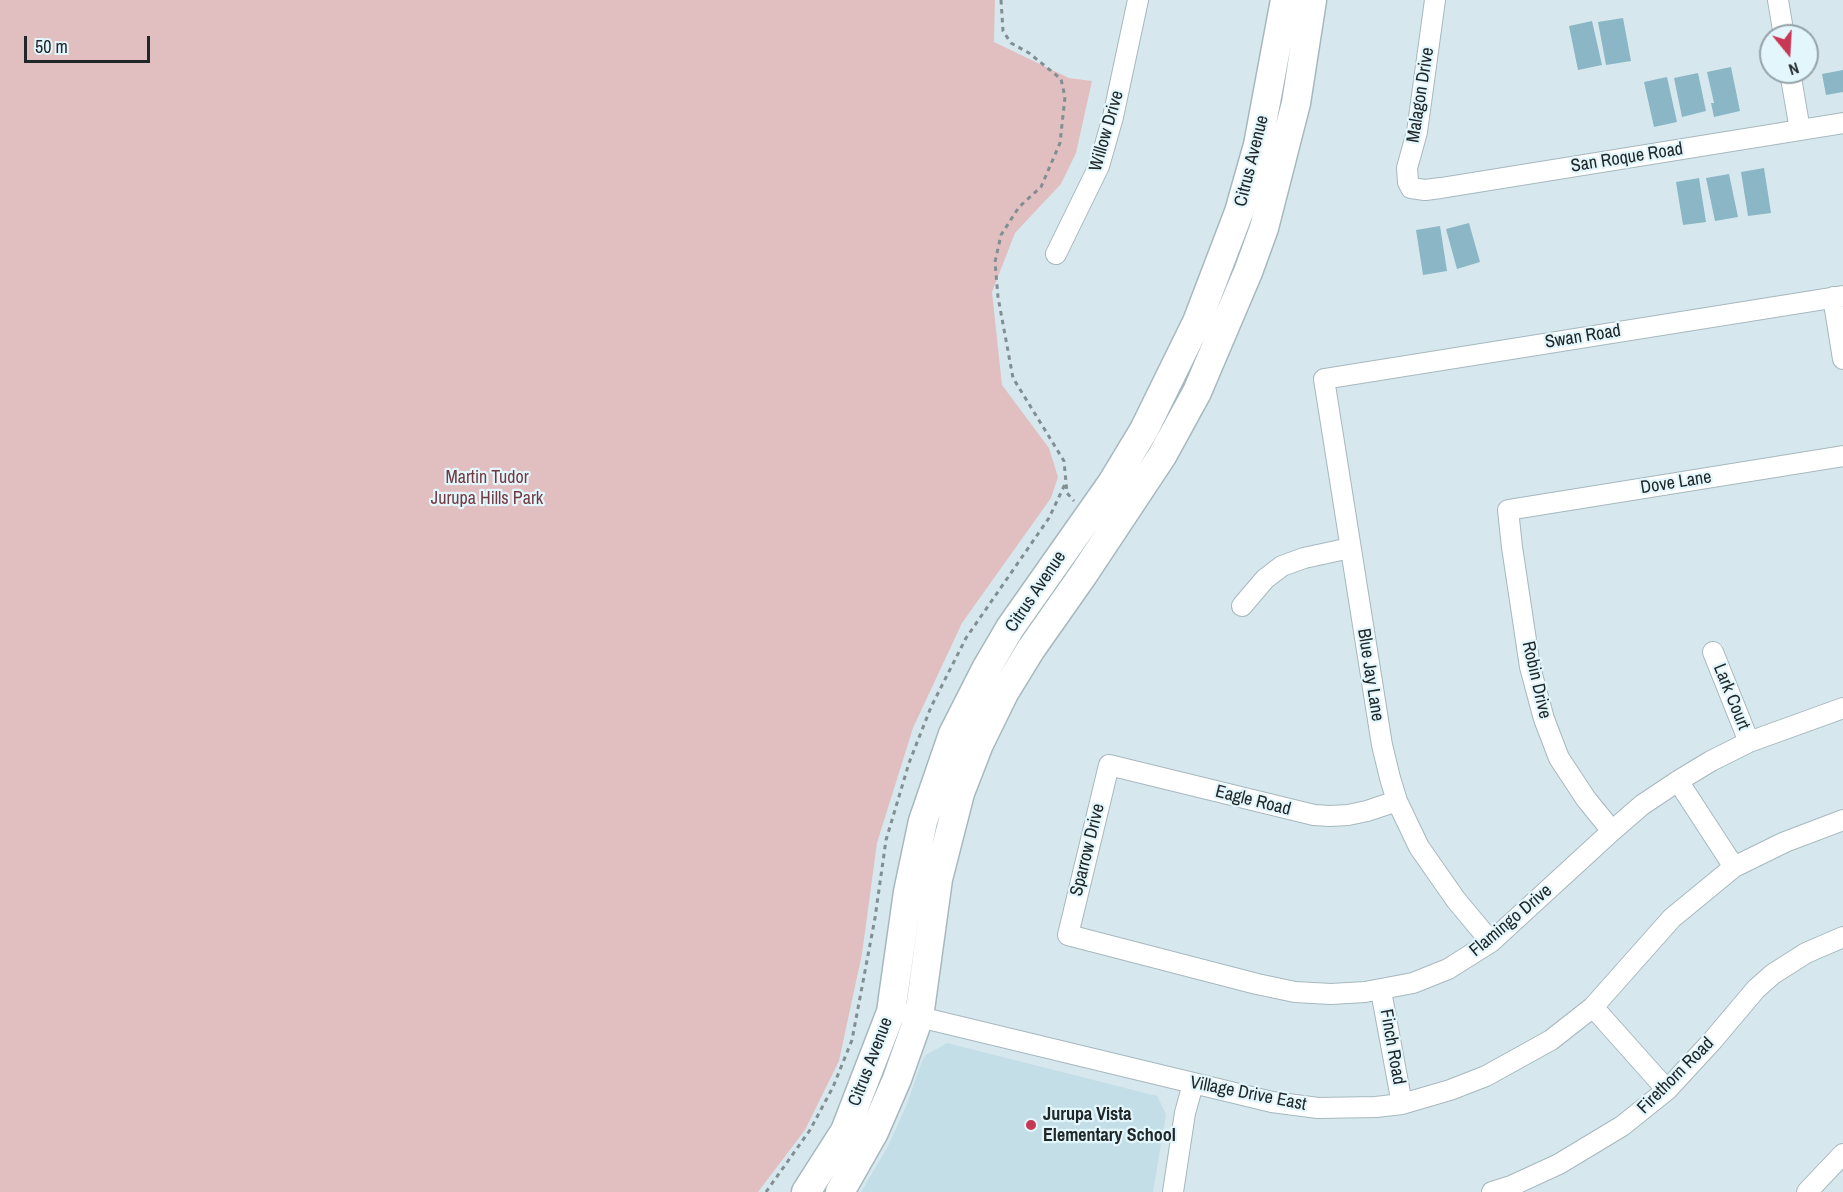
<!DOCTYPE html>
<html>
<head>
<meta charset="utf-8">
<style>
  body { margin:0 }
  #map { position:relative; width:1843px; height:1192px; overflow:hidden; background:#d6e8ee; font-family:"Archivo Narrow",sans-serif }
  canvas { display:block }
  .north { position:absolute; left:1759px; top:24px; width:60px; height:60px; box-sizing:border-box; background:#e3f6fc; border:2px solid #95a3a8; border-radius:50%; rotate:162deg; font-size:16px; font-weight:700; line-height:24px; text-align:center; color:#202729 }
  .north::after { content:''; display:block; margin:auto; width:21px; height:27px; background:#c83854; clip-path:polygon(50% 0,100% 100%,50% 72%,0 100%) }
  .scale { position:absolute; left:24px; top:36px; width:126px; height:27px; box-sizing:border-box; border:3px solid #202729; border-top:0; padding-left:8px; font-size:18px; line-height:21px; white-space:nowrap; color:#202729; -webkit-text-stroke:4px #e3f6fc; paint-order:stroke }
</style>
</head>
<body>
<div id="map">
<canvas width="1843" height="1192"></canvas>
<div class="north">N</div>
<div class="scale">50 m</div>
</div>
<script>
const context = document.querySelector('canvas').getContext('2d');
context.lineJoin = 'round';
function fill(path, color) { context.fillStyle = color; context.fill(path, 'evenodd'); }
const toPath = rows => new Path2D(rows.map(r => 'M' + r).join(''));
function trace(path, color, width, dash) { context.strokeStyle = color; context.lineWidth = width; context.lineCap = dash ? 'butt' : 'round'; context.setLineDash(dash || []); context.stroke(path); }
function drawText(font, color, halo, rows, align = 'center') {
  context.font = font + ' "Archivo Narrow",sans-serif'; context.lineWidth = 4.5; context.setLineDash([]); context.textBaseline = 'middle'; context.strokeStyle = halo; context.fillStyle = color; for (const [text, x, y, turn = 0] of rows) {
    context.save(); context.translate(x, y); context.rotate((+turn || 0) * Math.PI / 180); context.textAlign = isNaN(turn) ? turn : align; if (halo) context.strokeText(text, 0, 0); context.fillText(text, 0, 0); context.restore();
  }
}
fill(toPath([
  [947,1043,1157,1096,1166,1114,1153,1192,861,1192,888,1146,907,1104,922,1061,926,1055]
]), '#c4dee7');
fill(toPath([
  [0,0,995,0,994,42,1069,78,1092,81,1076,153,1061,184,1015,233,992,292,1002,385,1049,448,1058,477,1051,498,962,623,913,728,877,843,862,954,839,1061,805,1130,758,1192,0,1192]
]), '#e1bfc1');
fill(toPath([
  [1623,18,1631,61,1606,65,1598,22],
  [1592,21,1602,65,1578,70,1569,26],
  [1731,67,1740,111,1714,117,1711,103,1714,103,1707,72],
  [1843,70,1843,92,1826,95,1822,74],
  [1698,73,1706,111,1682,117,1674,78],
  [1667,77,1677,122,1654,127,1644,82],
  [1764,168,1771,213,1748,216,1741,172],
  [1729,174,1738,217,1715,221,1706,178],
  [1699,178,1706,222,1683,225,1676,182],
  [1469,223,1480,262,1457,269,1446,229],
  [1440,226,1447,271,1423,275,1416,230]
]), '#8ab6c5');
const street = toPath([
  [1435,0,1417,132,1407,168,1408,182,1411,188,1425,190,1441,188,1843,123],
  [1778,0,1784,36],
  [1790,72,1800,130],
  [1056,254,1099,166,1113,117,1138,0],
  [1833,297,1843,359],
  [1242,606,1265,579,1282,566,1304,558,1350,548],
  [1713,652,1749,742],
  [1678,781,1734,867],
  [1397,801,1367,811,1348,815,1330,816,1314,815,1109,765,1068,935,1257,984,1295,992,1331,994,1365,992,1413,983,1448,969,1491,942,1612,831,1642,805,1678,781,1711,761,1749,742,1843,708],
  [1612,831,1586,799,1559,758,1544,719,1530,667,1512,547,1508,510,1843,456],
  [1491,942,1456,900,1419,847,1397,801,1390,778,1382,745,1324,379,1843,296],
  [1381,991,1402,1104],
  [1593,1007,1667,1090],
  [907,1014,1272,1102,1318,1108,1376,1107,1402,1104,1450,1090,1486,1076,1551,1040,1593,1007,1672,918,1734,867,1785,842,1843,820],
  [1173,1192,1185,1113,1193,1084],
  [1492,1192,1511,1186,1559,1164,1622,1126,1667,1090,1713,1040,1756,989,1773,974,1806,953,1843,937],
  [1807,1192,1843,1154]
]);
const secondary = toPath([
  [806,1192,845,1131,891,1012,908,892,923,821,953,734,986,669,1010,628,1112,483,1144,430,1197,322,1239,212,1258,145,1285,0],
  [840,1192,874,1132,897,1079,919,1017,938,879,960,793,979,744,1004,693,1031,649,1083,575,1162,456,1197,392,1248,272,1264,228,1296,103,1312,0]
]);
trace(street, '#a6b8be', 22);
trace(secondary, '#a6b8be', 31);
trace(toPath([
  [1001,0,1003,31,1011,43,1029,53,1061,79,1065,97,1060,143,1041,187,1019,207,1001,235,995,262,998,297,1013,378,1064,461,1067,493,1074,501],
  [766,1192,810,1130,833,1087,852,1040,875,918,886,840,909,763,931,707,966,638,1049,518,1066,482]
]), '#818e92', 3, [4.5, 4.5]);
trace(street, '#fff', 20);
trace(secondary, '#fff', 28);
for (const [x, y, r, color] of [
  [1031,1125,6,"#c83854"]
]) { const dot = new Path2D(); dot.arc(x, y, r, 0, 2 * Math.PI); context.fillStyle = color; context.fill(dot); trace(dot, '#e3f6fc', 2); }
drawText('18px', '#202729', '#e3f6fc', [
  ["Malagon Drive",1421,95,-81],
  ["Willow Drive",1107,131,-74],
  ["San Roque Road",1627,158,-9],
  ["Citrus Avenue",1252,161,-76],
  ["Swan Road",1583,337,-9],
  ["Dove Lane",1676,483,-9],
  ["Citrus Avenue",1036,592,-56],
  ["Blue Jay Lane",1370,675,81],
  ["Robin Drive",1536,680,77],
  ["Lark Court",1731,697,68],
  ["Eagle Road",1253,801,14],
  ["Sparrow Drive",1088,850,-76],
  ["Flamingo Drive",1511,921,-40],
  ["Finch Road",1392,1047,80],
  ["Citrus Avenue",871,1062,-69],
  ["Firethorn Road",1676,1076,-45],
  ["Village Drive East",1248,1094,11]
]);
drawText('18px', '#743a41', '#e3f6fc', [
  ["Martin Tudor",487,478],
  ["Jurupa Hills Park",487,499]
]);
drawText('bold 18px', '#202729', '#e3f6fc', [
  ["Jurupa Vista",1043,1115],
  ["Elementary School",1043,1136]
], 'left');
</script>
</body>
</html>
